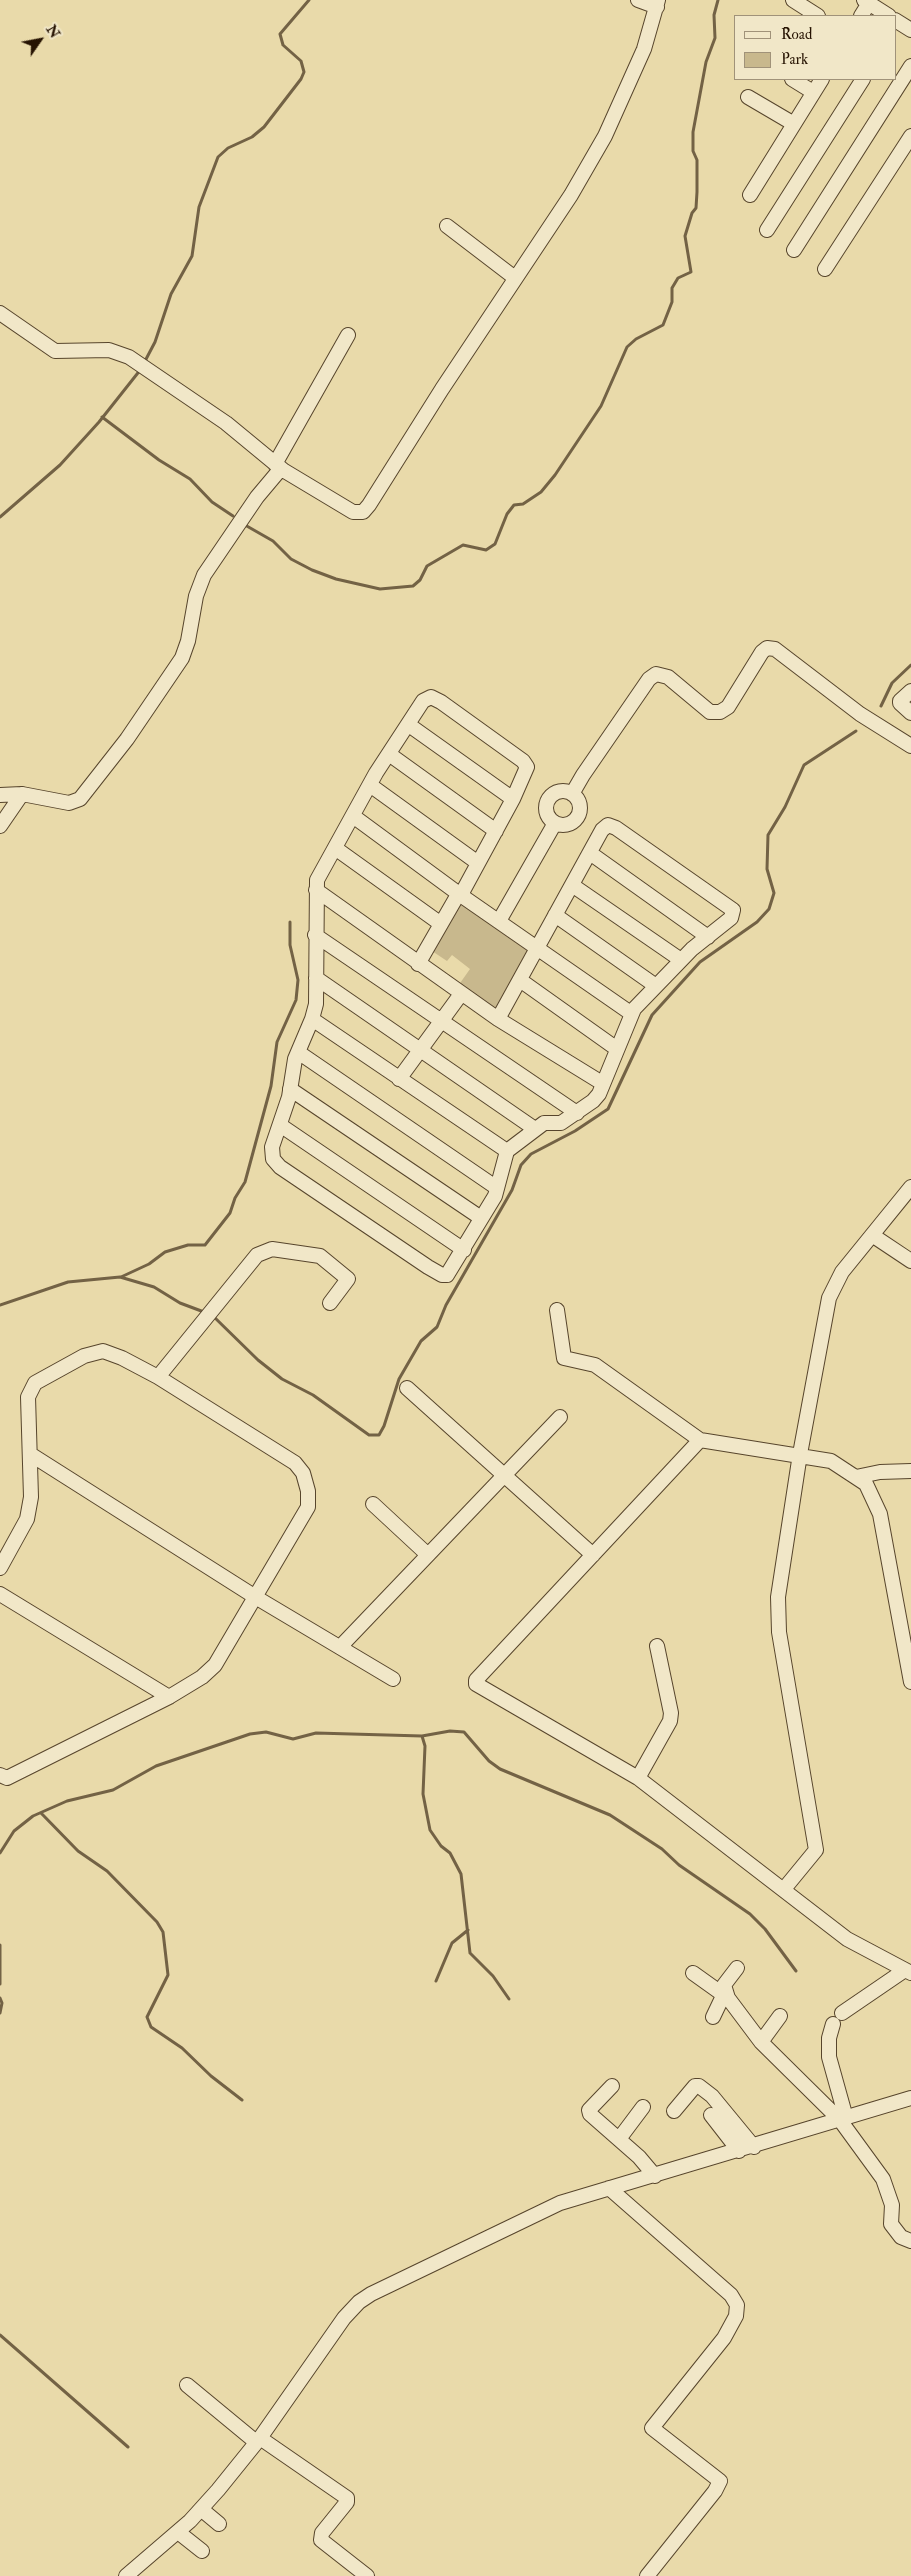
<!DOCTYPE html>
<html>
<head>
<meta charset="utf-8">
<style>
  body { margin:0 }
  #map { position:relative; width:911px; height:2576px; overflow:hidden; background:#e9daaa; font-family:"IM FELL Double Pica",serif }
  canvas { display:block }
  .legend { position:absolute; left:734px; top:15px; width:162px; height:65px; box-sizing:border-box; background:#f1e7c8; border:1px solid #a09279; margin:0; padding:6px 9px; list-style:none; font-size:15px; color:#261302 }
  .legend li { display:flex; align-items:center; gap:10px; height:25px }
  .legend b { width:25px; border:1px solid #a09279 }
  .north { position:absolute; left:15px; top:15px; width:50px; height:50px; -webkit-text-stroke:4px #f1e7c8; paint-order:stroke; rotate:57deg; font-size:14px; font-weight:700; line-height:20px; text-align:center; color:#261302 }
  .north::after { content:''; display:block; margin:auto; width:18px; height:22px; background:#261302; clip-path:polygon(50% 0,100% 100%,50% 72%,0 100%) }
</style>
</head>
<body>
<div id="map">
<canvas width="911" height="2576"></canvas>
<ul class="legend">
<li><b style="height:6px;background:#f1e7c8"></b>Road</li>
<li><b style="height:14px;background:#c8b88d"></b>Park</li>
</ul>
<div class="north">N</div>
</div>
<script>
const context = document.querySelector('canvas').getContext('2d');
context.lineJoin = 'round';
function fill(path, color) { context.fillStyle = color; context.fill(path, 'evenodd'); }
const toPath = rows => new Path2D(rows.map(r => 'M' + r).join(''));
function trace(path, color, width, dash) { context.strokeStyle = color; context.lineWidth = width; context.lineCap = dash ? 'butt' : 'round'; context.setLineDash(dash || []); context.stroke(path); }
fill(toPath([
  [460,900,532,948,499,1012,458,986,470,969,452,955,447,961,432,951]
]), '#c8b88d');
trace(toPath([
  [144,363,155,342,171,294,192,256,199,207,218,157,228,148,252,137,264,127,301,79,304,72,301,61,283,45,280,34,309,0],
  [102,417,159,460,190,479,212,502,233,516],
  [0,517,60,465,99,422,141,369],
  [245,525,273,541,291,559,312,570,336,579,380,589,413,586,420,580,427,566,463,545,486,550,495,544,507,514,514,505,523,504,541,492,555,475,601,406,627,347,636,339,663,325,672,302,672,288,678,278,691,272,685,236,692,213,696,208,697,192,697,160,693,151,693,132,706,62,715,38,714,15,718,0],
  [881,706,892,683,911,665],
  [121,1277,149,1264,165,1252,188,1245,205,1245,230,1213,235,1198,245,1182,271,1086,277,1042,296,1000,298,980,290,945,290,922],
  [0,1305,68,1282,120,1277,154,1287,180,1303,204,1312],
  [212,1315,258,1360,282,1379,313,1395,369,1435,379,1435,384,1426,399,1379,421,1341,437,1327,446,1305,512,1190,521,1165,531,1154,575,1131,608,1109,652,1015,700,962,757,922,769,909,774,893,767,869,768,835,785,807,804,765,856,731],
  [422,1736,425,1746,423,1794,430,1830,441,1846,450,1853,461,1874,470,1953,493,1976,509,1999],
  [41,1813,78,1851,107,1871,157,1922,163,1932,168,1975,147,2017,151,2027,182,2048,211,2076,242,2100],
  [0,1853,14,1831,33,1816,67,1801,113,1790,156,1766,250,1734,266,1732,293,1739,316,1733,422,1736,450,1731,464,1732,489,1761,500,1769,610,1815,662,1849,679,1865,750,1914,765,1929,796,1971],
  [0,1945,0,1984],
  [436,1981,452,1943,468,1930],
  [0,1998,2,2003,0,2013],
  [0,2335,128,2447]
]), '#736245', 3);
const minor = toPath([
  [638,0,657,7],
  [793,0,818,16],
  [864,0,889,16],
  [861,16,869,3],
  [895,20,911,30],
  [792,79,813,92],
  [748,97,794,124],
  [750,195,822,79],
  [447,226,515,278],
  [767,230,863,79],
  [794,250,911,66],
  [825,269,911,136],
  [0,313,55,351,109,350,129,357,226,423,283,470],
  [275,464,348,335],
  [911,691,900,701,900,703,911,713],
  [409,725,513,799],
  [389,754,496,831],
  [370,785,478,863],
  '546 808a17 17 0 1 1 34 0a17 17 0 1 1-34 0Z',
  [572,794,583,775,649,679,656,674,668,677,710,712,720,712,728,707,762,652,767,648,775,649,860,714,911,746],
  [0,795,22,794,69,803,80,799,127,739,182,658,188,641,196,596,204,575,257,497,278,472,283,470,353,512,363,512,369,505,442,389,571,195,605,136,644,49,658,0],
  [353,816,459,894,632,1014],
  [0,826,22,794],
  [335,848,441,924],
  [590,853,708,937],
  [572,885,681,960],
  [316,890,498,1019,602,1083],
  [555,915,656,986],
  [499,921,555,823],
  [315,935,577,1113],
  [418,964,456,898,463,891,513,799,527,767,523,761,441,702,431,697,423,701,376,773,317,880,316,1004,312,1019,295,1059,289,1097,272,1147,273,1159,280,1167,428,1267,442,1275,447,1275,495,1196,507,1151,544,1123,561,1123,593,1101,599,1094,634,1009,692,949,731,918,733,910,616,828,608,825,602,830,498,1019],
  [316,978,535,1129],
  [520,980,617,1049],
  [312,1019,507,1151],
  [298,1052,497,1188],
  [399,1079,461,994],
  [290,1089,481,1218],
  [280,1125,464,1250],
  [872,1235,911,1261],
  [557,1310,564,1358,595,1365,700,1440,831,1461,866,1484,880,1514,911,1682],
  [158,1377,257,1255,272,1249,320,1256,348,1279,330,1303],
  [407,1388,593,1555],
  [700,1440,476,1680,476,1684,638,1778,847,1939,911,1973],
  [30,1454,257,1598,393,1679],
  [856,1477,880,1472,911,1471],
  [373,1504,428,1555],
  [0,1568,27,1519,31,1497,28,1397,35,1383,84,1356,103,1351,122,1358,158,1377,295,1463,303,1473,308,1491,308,1507,215,1665,202,1677,169,1697,7,1778,0,1775],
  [0,1594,169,1697],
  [340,1647,560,1417],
  [638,1778,670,1721,671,1713,657,1646],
  [784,1889,816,1850,779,1632,778,1597,800,1454,829,1298,842,1272,911,1187],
  [693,1973,728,1998,761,2042,840,2120,883,2179,892,2205,891,2224,901,2237,911,2241],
  [728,1998,724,1985,737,1968],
  [842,2013,905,1970],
  [713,2017,723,1996],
  [833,2024,829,2038,829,2057,846,2118],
  [761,2042,780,2016],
  [612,2086,589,2110,590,2114,639,2157,655,2176],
  [674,2111,695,2086,699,2086,712,2096,754,2147],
  [711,2115,739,2151],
  [619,2139,643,2107],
  [609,2188,731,2295,737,2305,736,2316,724,2338,652,2428,720,2481,715,2491,647,2576],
  [187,2385,256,2442],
  [260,2438,347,2498,347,2502,322,2533,321,2540,367,2576],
  [201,2509,219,2524],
  [178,2532,202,2551],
  [126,2576,190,2521,218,2490,260,2438,344,2318,359,2302,371,2294,560,2203,911,2098]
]);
trace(minor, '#57452c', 16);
trace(minor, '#f1e7c8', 14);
</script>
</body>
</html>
